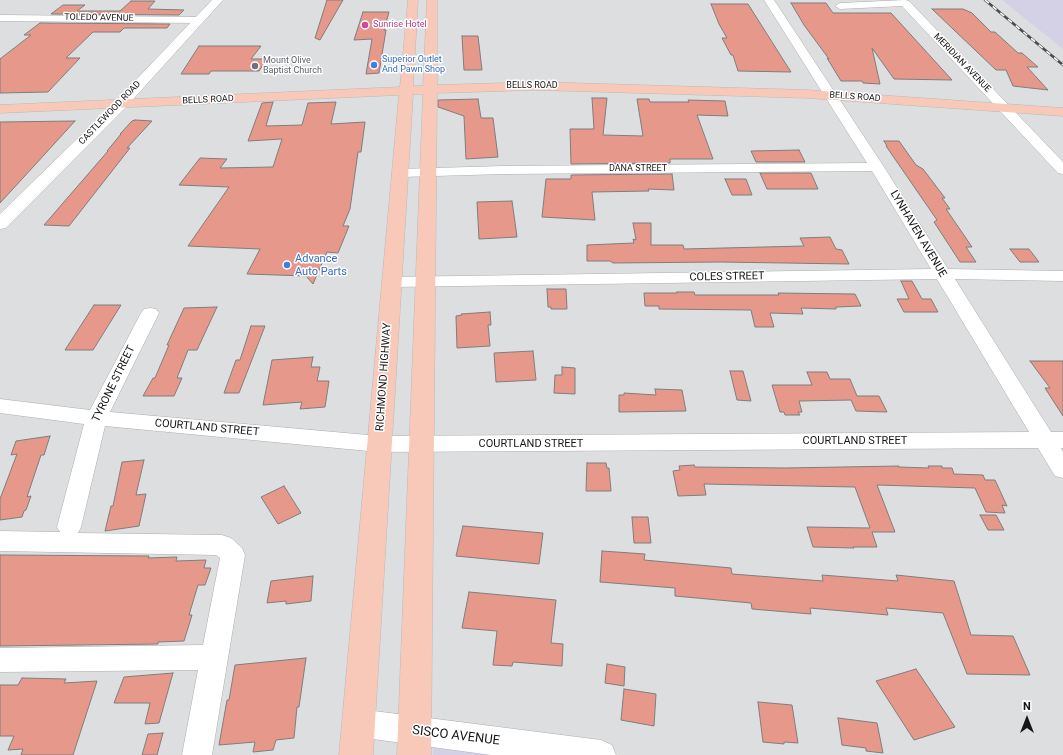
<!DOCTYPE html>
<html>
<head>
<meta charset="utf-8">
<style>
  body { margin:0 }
  #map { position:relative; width:1063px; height:755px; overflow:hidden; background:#dddedf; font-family:Roboto,sans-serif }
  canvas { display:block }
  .north { position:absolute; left:1007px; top:699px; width:40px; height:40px; -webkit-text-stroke:3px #fff; paint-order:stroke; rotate:0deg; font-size:11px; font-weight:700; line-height:16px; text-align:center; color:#161617 }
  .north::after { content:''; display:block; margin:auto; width:14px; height:18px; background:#161617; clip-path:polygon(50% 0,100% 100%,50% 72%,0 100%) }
</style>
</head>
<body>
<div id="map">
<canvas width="1063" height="755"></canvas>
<div class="north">N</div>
</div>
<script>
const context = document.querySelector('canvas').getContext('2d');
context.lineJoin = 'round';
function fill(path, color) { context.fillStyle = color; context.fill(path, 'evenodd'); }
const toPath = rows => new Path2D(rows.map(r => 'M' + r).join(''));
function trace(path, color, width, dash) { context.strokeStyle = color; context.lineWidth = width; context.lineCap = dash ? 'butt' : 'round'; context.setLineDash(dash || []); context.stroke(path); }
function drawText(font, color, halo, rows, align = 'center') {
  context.font = font + ' Roboto,sans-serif'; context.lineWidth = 3; context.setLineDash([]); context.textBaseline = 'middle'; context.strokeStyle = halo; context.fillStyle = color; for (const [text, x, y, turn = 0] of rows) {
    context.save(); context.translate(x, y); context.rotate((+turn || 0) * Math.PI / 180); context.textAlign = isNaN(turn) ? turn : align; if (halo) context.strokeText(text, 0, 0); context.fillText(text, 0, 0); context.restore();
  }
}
fill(toPath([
  [1002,0,1063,0,1063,49],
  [433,748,489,755,433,755]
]), '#d4d1e7');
const building = toPath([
  [327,0,343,0,320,40,315,38,327,0],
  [131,1,155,1,148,9,184,10,179,15,51,14,63,5,85,5,77,11,120,11,131,1],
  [791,3,826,3,833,13,891,13,952,80,894,79,872,48,880,84,863,83,862,81,841,81,827,58,829,59,804,25,791,3],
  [711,4,748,4,791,72,738,71,733,55,731,55,722,38,727,38,719,24,711,4],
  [932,9,963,9,972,13,991,32,995,32,1018,53,1022,53,1038,67,1027,67,1048,90,1013,86,1006,70,996,70,932,9],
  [363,12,389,12,384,30,386,30,379,73,366,74,372,39,354,40,363,12],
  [40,23,170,24,167,28,124,28,120,32,93,32,66,58,80,58,48,92,0,93,0,59,31,35,24,35,40,23],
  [462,36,478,36,482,70,464,70,462,36],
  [199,46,261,46,251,59,267,59,259,71,211,71,209,74,181,74,199,46],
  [592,98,607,98,603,135,643,136,637,99,649,99,650,102,689,102,688,100,725,101,728,116,697,115,713,159,670,159,670,163,571,164,570,129,594,129,592,98],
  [478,99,481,118,493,118,498,157,466,159,464,116,438,107,438,100,478,99],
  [273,102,266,126,302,125,308,103,336,102,331,124,365,122,361,152,358,152,350,209,343,226,349,226,338,253,327,252,313,284,306,276,247,274,260,249,188,246,229,187,179,185,200,158,227,159,220,168,273,167,282,139,248,141,262,103,273,102],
  [135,120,152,121,127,148,130,148,69,226,44,225,108,151,107,151,121,134,120,134,132,121,135,120],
  [75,121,34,166,0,203,0,122,75,121],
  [884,141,899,141,916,165,923,169,945,198,942,198,950,209,946,209,972,247,966,247,976,262,960,262,934,222,937,220,886,146,887,146,884,141],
  [799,150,805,162,756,162,751,151,799,150],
  [760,173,811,173,818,189,767,189,760,173],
  [672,174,674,190,648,189,649,191,592,192,595,220,542,217,546,179,571,179,571,175,672,174],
  [725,179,746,179,752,195,732,195,725,179],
  [512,201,517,237,479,239,477,202,512,201],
  [633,223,651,223,651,245,683,245,684,249,804,246,800,238,830,237,836,249,842,250,849,264,720,262,613,263,610,261,587,261,587,245,634,243,633,239,636,240,633,223],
  [1010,249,1029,249,1039,262,1020,262,1010,249],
  [901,281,912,281,922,299,931,299,938,312,904,312,897,299,909,299,901,281],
  [547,289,566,289,567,309,551,309,551,307,548,307,547,289],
  [677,292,694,292,695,295,779,295,778,293,855,294,861,306,836,307,836,309,801,308,803,314,770,313,774,327,755,327,751,310,659,309,659,306,645,306,644,293,677,293,677,292],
  [94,305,121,305,93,350,65,350,94,305],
  [217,307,197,350,188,350,177,378,182,378,174,396,143,396,153,378,155,378,169,345,167,345,184,308,217,307],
  [490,312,491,325,488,325,490,346,457,348,456,316,462,315,461,314,490,312],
  [251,326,265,326,239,393,224,393,236,360,240,360,251,326],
  [533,351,536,380,496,382,494,353,533,351],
  [313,357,311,367,320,367,317,381,329,381,325,407,300,409,302,402,263,405,272,360,313,357],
  [1030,361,1063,361,1063,416,1045,388,1050,388,1030,361],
  [562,367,575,368,575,394,554,393,555,375,562,375,562,367],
  [730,371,743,371,751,401,737,400,730,371],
  [807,372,827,372,830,379,850,379,857,396,879,396,887,412,856,411,851,400,799,401,802,412,798,412,800,415,785,415,784,412,780,412,772,385,812,385,807,372],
  [655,389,682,390,686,411,619,412,619,395,624,395,624,393,656,395,655,389],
  [50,436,44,455,41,455,27,497,31,496,26,510,24,511,22,517,0,520,0,499,17,454,11,455,16,441,50,436],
  [144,460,136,495,146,494,139,526,105,531,111,506,113,506,122,462,144,460],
  [587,463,606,463,607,468,609,468,611,491,586,491,587,463],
  [694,465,695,467,785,468,899,466,899,467,929,468,928,466,942,466,942,468,952,468,954,474,983,475,985,480,995,480,1007,506,1002,505,1005,513,986,512,975,488,877,485,895,532,872,532,877,547,853,547,854,548,813,547,807,527,870,528,855,487,704,484,706,495,678,496,673,471,680,470,679,466,694,465],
  [284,486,301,513,278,524,261,497,284,486],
  [980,515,996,515,1004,530,988,530,980,515],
  [632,517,648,517,651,543,634,543,632,517],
  [463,526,543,533,539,564,456,556,463,526],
  [602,551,645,554,644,560,731,568,732,574,823,581,822,575,898,581,896,575,954,581,971,635,1013,636,1030,675,967,674,943,613,886,608,888,615,810,608,811,614,752,609,751,603,675,596,675,588,600,582,602,551],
  [0,555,149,556,148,558,177,557,176,561,206,560,204,568,211,568,205,585,198,585,189,615,192,615,184,641,158,642,158,644,0,646,0,555],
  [313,576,311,601,286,604,286,601,267,603,271,581,313,576],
  [469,592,556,600,551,643,563,644,562,666,513,662,512,666,493,665,497,631,462,628,469,592],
  [306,658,299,707,297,707,294,738,276,740,273,750,253,752,255,742,219,745,227,700,229,700,235,665,306,658],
  [607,664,625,667,624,686,605,683,607,664],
  [916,669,955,727,914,740,876,681,916,669],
  [173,673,159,723,145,724,150,703,114,703,124,677,173,673],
  [22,678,66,679,64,683,97,681,73,755,21,755,23,749,8,750,14,736,0,736,0,685,18,685,22,678],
  [624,689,656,694,654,726,621,720,624,689],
  [758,702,792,705,798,743,784,742,784,744,763,742,758,702],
  [838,718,877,723,883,753,866,751,866,748,842,745,838,718],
  [163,733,157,755,142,755,148,734,163,733]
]);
fill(building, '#e6998b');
trace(building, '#7f7d7d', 1);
const street = toPath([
  [764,0,774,0,884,167,948,269,1063,271,1063,281,955,279,1051,432,1063,432,1063,448,1061,448,1063,452,1063,478,1055,476,1038,448,379,452,105,426,81,527,78,533,222,535,231,538,242,548,245,555,212,755,182,755,198,670,0,672,0,648,203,645,220,558,216,555,0,551,0,531,60,532,57,527,84,424,0,413,0,399,90,410,141,313,144,309,150,308,156,309,159,313,110,412,379,436,1029,432,937,279,391,287,385,286,382,282,385,278,391,277,931,269,872,171,504,174,400,177,395,176,393,173,395,170,400,169,504,166,867,163,764,0],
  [905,0,909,1,1063,162,1063,174,1058,173,902,6,840,9,835,6,840,3,905,0],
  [0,15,198,17,203,20,198,23,0,21,0,15],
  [358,709,601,740,612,745,616,755,491,755,358,737,348,733,343,723,348,713,358,709]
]);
const secondary = toPath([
  [212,0,223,0,126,107,6,228,0,229,0,214,116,101,212,0]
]);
const primary = toPath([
  [408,0,418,0,413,86,423,86,427,0,437,0,437,85,538,82,807,90,1063,108,1063,116,807,98,538,90,437,93,431,755,397,755,423,94,413,94,373,755,339,755,399,95,0,113,0,105,400,87,408,0]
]);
trace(street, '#acadae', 1);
trace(secondary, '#acadae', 1);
trace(primary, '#b9b9b9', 1);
fill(street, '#fff');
fill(secondary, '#fff');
fill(primary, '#f8c8b9');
const rail = toPath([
  [985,0,1063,65]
]);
trace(rail, '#4c4c4d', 2.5);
trace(rail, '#fff', 1.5, [5]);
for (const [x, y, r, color] of [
  [365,25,4,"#d1479c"],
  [374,65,4,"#3f7fe0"],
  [255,66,4,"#6b7280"],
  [287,265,4,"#3f7fe0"]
]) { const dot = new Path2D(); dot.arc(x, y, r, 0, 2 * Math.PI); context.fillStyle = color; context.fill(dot); trace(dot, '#fff', 1.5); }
drawText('9px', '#161617', '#fff', [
  ["TOLEDO AVENUE",99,18,1],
  ["MERIDIAN AVENUE",962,63,46],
  ["BELLS ROAD",532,86],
  ["BELLS ROAD",855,97,4],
  ["BELLS ROAD",208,100,-3],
  ["CASTLEWOOD ROAD",110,113,-46],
  ["DANA STREET",638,169]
]);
drawText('9px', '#b23c85', '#fff', [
  ["Sunrise Hotel",373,25]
], 'left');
drawText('9px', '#366cbe', '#fff', [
  ["Superior Outlet",382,60],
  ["And Pawn Shop",382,70]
], 'left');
drawText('9px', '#5b616d', '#fff', [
  ["Mount Olive",263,61],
  ["Baptist Church",263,71]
], 'left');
drawText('11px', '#161617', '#fff', [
  ["LYNHAVEN AVENUE",918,234,59],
  ["COLES STREET",727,277,-1],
  ["RICHMOND HIGHWAY",384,377,-86],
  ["TYRONE STREET",114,384,-64],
  ["COURTLAND STREET",207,428,5],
  ["COURTLAND STREET",855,441],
  ["COURTLAND STREET",531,444]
]);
drawText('11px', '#366cbe', '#fff', [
  ["Advance",295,259],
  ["Auto Parts",295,272]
], 'left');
drawText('13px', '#161617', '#fff', [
  ["SISCO AVENUE",456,736,7]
]);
</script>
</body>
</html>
